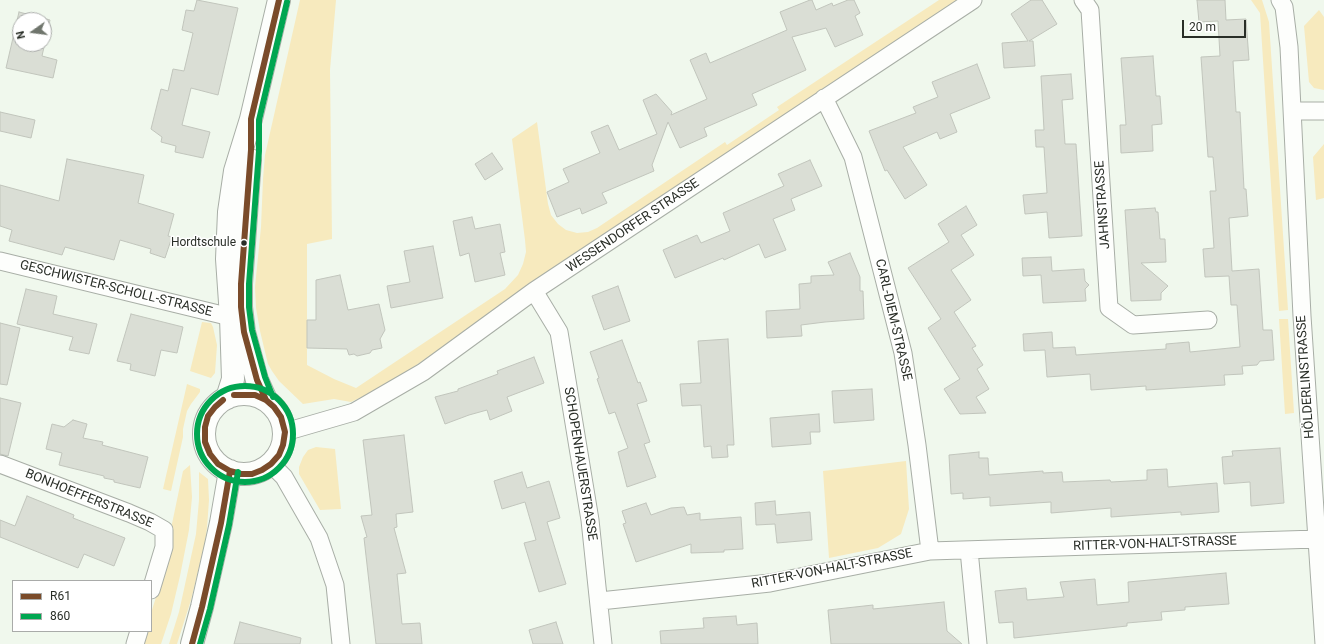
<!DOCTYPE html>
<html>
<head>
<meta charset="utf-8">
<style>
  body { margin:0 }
  #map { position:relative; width:1324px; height:644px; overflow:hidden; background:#f0f8ed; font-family:Roboto,sans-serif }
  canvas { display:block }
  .legend { position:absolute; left:12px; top:580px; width:140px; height:52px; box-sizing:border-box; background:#fff; border:1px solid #a9aba9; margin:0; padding:5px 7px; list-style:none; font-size:12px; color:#292e27 }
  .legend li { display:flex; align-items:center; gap:8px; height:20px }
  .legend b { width:20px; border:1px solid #a9aba9 }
  .north { position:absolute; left:12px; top:12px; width:40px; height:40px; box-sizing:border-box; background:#fff; border:1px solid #a9aba9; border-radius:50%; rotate:256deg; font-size:11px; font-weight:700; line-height:16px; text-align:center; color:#292e27 }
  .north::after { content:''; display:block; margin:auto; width:14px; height:18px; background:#6f756c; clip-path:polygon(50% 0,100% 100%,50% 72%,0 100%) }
  .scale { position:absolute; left:1182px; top:20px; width:64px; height:18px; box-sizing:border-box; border:2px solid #292e27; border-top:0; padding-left:5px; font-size:12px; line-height:14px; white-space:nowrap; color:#292e27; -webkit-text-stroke:3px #fff; paint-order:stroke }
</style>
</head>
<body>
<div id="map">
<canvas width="1324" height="644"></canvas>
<ul class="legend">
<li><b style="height:5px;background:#7a4b2a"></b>R61</li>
<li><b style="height:5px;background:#00a651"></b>860</li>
</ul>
<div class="north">N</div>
<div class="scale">20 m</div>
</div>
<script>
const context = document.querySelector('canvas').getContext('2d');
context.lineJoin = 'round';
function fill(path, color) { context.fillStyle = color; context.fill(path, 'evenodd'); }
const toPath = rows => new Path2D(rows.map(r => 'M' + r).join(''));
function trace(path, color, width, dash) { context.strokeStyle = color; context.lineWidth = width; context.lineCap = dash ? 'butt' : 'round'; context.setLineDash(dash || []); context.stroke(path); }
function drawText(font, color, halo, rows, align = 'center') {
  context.font = font + ' Roboto,sans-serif'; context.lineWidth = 3; context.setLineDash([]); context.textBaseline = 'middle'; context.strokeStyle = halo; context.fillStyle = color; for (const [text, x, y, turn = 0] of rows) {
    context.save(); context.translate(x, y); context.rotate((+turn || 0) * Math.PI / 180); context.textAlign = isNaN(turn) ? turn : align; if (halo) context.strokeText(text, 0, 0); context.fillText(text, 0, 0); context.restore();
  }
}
fill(toPath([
  [300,0,336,0,330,70,332,239,307,244,307,365,334,379,356,388,505,289,518,275,523,264,526,252,525,240,512,139,537,122,548,204,551,215,558,224,566,230,577,233,588,232,597,228,725,142,727,145,779,110,777,107,939,0,960,0,400,376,370,393,351,402,334,399,303,404,279,381,272,371,268,364,260,331,256,308,255,287,261,227,263,179,265,155],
  [1251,0,1262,0,1269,22,1288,310,1279,311,1260,13],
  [1319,10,1324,17,1324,90,1314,88,1309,82,1304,26],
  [1324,144,1324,198,1316,200,1313,157],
  [1279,319,1288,319,1294,413,1285,414],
  [202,322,211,323,213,327,217,345,215,373,211,378,190,371],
  [187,384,200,389,200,392,191,404,187,411,183,429,183,437,171,491,163,489],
  [316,447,335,449,341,509,320,510,299,474,299,467,303,457,308,450],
  [906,461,909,509,901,534,878,548,829,558,823,471],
  [190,465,192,497,189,530,180,576,171,614,161,644,141,644,145,631,151,631,151,613,158,591,183,471],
  [199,472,208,479,209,500,207,528,205,543,191,600,177,644,169,644,179,612,196,534,199,500]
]), '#f7eabe');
const building = toPath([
  [197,0,238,8,218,95,191,88,182,125,210,132,203,158,175,152,176,146,161,142,162,137,151,129,161,89,168,91,173,69,184,71,193,33,182,30,186,10,194,11,197,0],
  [810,0,812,0,816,10,832,3,833,6,848,0,854,0,860,13,855,16,863,35,835,47,826,28,792,37,806,70,752,94,757,105,704,128,707,136,680,148,668,122,652,165,654,171,602,193,607,203,582,214,580,208,557,217,547,192,569,182,563,169,600,153,591,132,608,125,619,150,657,134,643,100,656,94,672,112,671,115,707,99,690,60,706,53,710,63,787,30,780,12,810,0],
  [1031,0,1042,0,1057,24,1029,41,1033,41,1035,66,1004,68,1002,43,1028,41,1011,14,1031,0],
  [1197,0,1225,0,1226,20,1246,19,1249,60,1233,61,1236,112,1240,112,1244,189,1246,189,1248,216,1229,218,1232,271,1259,269,1263,330,1272,330,1274,360,1260,361,1257,365,1242,366,1243,374,1224,375,1225,385,1146,390,1146,386,1091,390,1090,374,1047,377,1045,350,1024,351,1023,334,1052,332,1053,348,1075,347,1076,355,1166,349,1166,344,1189,342,1190,352,1240,347,1237,305,1231,305,1229,276,1205,277,1203,249,1214,248,1210,191,1216,191,1213,157,1208,157,1201,57,1220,56,1218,21,1199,22,1197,0],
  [19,12,50,20,42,56,57,60,53,78,6,68,19,12],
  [20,20,44,20,44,44,20,44,20,20],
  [1153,56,1156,96,1160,96,1162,124,1152,125,1153,151,1121,153,1120,125,1126,125,1121,58,1153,56],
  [977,64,990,98,950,114,957,132,940,139,937,132,903,147,927,185,905,199,887,170,885,171,869,131,916,113,913,107,938,97,932,82,977,64],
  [1071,74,1073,99,1062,100,1065,144,1076,144,1082,236,1049,238,1047,212,1025,214,1023,195,1047,193,1044,147,1036,147,1035,130,1044,130,1041,76,1071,74],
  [0,112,35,120,31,138,0,131,0,112],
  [492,153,503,169,485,180,475,164,492,153],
  [67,159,144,175,138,203,174,214,168,236,172,237,165,258,150,253,151,249,120,240,114,260,65,247,62,255,9,241,12,230,0,226,0,185,59,201,67,159],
  [810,160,822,186,791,199,795,210,773,219,786,250,765,258,759,244,724,260,723,258,675,278,663,250,697,235,701,243,730,231,723,213,784,186,778,174,810,160],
  [966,206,977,225,961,235,974,255,951,270,971,300,954,312,976,346,972,348,983,365,977,369,989,389,976,397,986,413,960,414,944,389,960,379,928,328,941,319,908,268,949,242,938,224,966,206],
  [1155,208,1156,212,1158,212,1160,239,1165,239,1166,262,1141,263,1168,286,1161,293,1161,300,1131,301,1125,210,1155,208],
  [472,217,475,229,500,224,505,252,500,253,505,275,475,282,469,253,460,256,453,221,472,217],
  [433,246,443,298,391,308,387,286,410,282,404,251,433,246],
  [850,253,860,277,860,291,863,291,864,319,825,322,801,325,802,336,767,338,766,311,800,309,799,284,811,283,811,276,834,275,828,262,850,253],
  [1051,257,1052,271,1084,269,1085,281,1089,285,1085,289,1086,301,1043,303,1041,275,1023,276,1022,258,1051,257],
  [340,275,348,310,379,304,385,330,380,339,382,348,372,350,370,353,357,356,354,354,349,355,347,349,307,348,307,320,316,320,316,280,340,275],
  [618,286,630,321,604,330,592,296,618,286],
  [26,289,57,296,53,314,97,324,89,354,69,350,73,337,17,324,26,289],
  [131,314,183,327,177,353,161,350,155,376,130,370,131,364,117,361,131,314],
  [0,323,20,328,7,385,0,384,0,323],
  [728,339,734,445,727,445,728,457,712,458,711,446,704,447,701,405,682,406,680,384,701,383,698,341,728,339],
  [622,340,638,383,640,382,647,401,637,404,650,442,644,444,656,477,627,487,618,452,628,448,615,412,609,414,597,379,599,378,590,352,622,340],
  [534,357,544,383,507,397,512,411,490,420,487,410,469,415,445,424,435,397,458,391,458,389,498,374,497,371,534,357],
  [872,389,874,420,834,423,832,391,872,389],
  [0,398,21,403,8,456,0,454,0,398],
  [819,414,820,432,810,432,811,444,772,447,770,418,819,414],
  [73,420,87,424,83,438,103,442,102,445,148,457,140,488,114,482,114,480,104,478,104,476,59,465,62,453,46,449,52,424,64,427,73,420],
  [404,435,413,512,396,514,397,527,394,528,406,573,397,574,402,624,420,623,422,644,376,644,364,538,367,537,361,516,372,515,363,440,404,435],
  [1280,448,1284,503,1251,506,1250,482,1224,484,1222,457,1233,456,1232,451,1280,448],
  [979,452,979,458,988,458,989,475,1043,471,1043,473,1062,472,1063,482,1110,480,1111,482,1147,480,1147,470,1167,469,1168,487,1217,483,1219,512,1181,515,1181,512,1111,517,1111,508,1051,513,1051,502,990,506,990,497,963,499,963,493,951,494,949,455,979,452],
  [522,472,527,488,549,481,560,518,547,522,566,584,539,592,524,543,536,540,525,502,502,509,494,481,522,472],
  [27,496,74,515,73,518,125,538,114,566,84,554,78,568,0,537,0,520,15,526,27,496],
  [775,501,776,515,810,512,812,540,777,543,775,524,756,525,755,503,775,501],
  [646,503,651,515,671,508,684,507,687,515,700,513,700,520,741,517,743,549,724,550,724,552,691,553,691,544,636,562,623,524,626,523,622,511,646,503],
  [1226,573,1229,604,1185,607,1185,610,1161,612,1162,620,1127,623,1127,626,1014,638,1013,622,999,623,995,591,1026,588,1027,600,1064,597,1060,582,1095,579,1097,605,1129,602,1128,582,1226,573],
  [944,602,947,631,962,644,831,644,828,610,873,605,873,609,944,602],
  [736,616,737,625,757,623,758,644,661,644,660,631,704,628,703,618,736,616],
  [240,622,301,638,300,644,234,644,240,622],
  [556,622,563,644,533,644,529,630,556,622]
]);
fill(building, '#daded5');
trace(building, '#c1c5bc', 1);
const street = toPath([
  [1083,0,1090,10,1109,308,1133,325,1208,320],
  [1280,0,1284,7,1289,47,1302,316,1324,644],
  [824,98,853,157,903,353,917,445,930,551],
  [1293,111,1324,111],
  [0,261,243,320],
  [534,291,559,332,590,520,603,644],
  [285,432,354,412,423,372,534,291,973,0],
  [0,464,129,513,150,522,164,530,164,547,151,590],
  [271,464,284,477,319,538,335,585,341,644],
  [969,550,978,644],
  [600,601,770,583,930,551,1317,539],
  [135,644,139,631]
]);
const secondary = toPath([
  [250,160,241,284,241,307,244,332,257,380,266,400],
  '204 434a40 40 0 1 1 80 0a40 40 0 1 1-80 0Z',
  [227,398,233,379,231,317,227,259,229,212,235,171,251,119,279,0],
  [192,644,202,607,221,523,230,471]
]);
trace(street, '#a8aea6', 19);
trace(secondary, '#a8aea6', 24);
trace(street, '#fdfefc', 17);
trace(secondary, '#fdfefc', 22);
trace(toPath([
  [223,400,215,407,208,416,205,427,205,442,210,454,218,464,230,471,241,474,252,474,262,470,271,464,279,455,283,445,285,432,281,417,274,407,266,400,255,395,234,395],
  [266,400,257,380,244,332,241,307,241,284,251,150,251,119,279,0],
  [192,644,202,607,221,523,230,471]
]), '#7a4b2a', 6);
trace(toPath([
  '197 434a48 48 0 1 1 96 0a48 48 0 1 1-96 0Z',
  [273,397,265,377,252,330,249,307,249,284,259,151,259,120,287,2],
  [200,644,210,609,229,525,238,472]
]), '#00a651', 6);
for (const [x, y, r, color] of [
  [244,243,3.5,"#292e27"]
]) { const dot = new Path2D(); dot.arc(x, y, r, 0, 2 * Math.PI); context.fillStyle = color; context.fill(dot); trace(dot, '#fff', 1.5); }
drawText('12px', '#292e27', '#fff', [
  ["Hordtschule",236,243]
], 'right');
drawText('13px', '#292e27', '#fff', [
  ["JAHNSTRASSE",1103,205,-94],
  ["WESSENDORFER STRASSE",633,226,-34],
  ["GESCHWISTER-SCHOLL-STRASSE",116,289,14],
  ["CARL-DIEM-STRASSE",893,320,77],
  ["HÖLDERLINSTRASSE",1306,377,-94],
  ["SCHOPENHAUERSTRASSE",580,464,81],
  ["BONHOEFFERSTRASSE",89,499,22],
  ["RITTER-VON-HALT-STRASSE",1155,544,-2],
  ["RITTER-VON-HALT-STRASSE",832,569,-11]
]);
</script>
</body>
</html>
